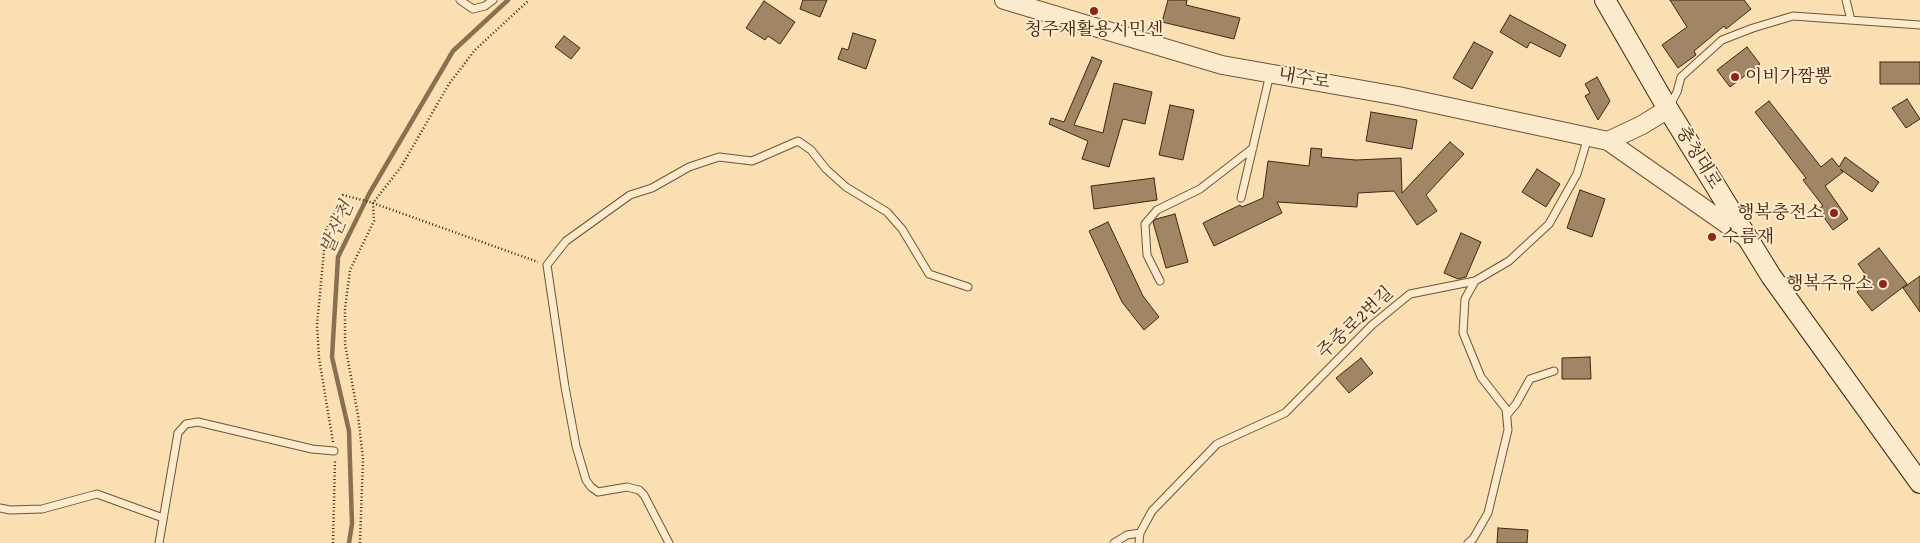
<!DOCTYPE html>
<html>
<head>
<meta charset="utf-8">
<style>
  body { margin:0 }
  canvas { display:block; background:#f9dfb1 }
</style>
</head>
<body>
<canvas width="1920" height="543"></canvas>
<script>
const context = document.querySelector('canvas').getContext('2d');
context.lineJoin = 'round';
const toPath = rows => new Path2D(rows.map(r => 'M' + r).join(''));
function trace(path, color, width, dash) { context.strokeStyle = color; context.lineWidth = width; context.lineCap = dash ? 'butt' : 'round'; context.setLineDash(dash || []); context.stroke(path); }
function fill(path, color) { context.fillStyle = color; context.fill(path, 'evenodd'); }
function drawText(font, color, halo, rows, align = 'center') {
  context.font = font + ' "Gentium Book Plus","Noto Serif KR",serif'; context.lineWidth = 4; context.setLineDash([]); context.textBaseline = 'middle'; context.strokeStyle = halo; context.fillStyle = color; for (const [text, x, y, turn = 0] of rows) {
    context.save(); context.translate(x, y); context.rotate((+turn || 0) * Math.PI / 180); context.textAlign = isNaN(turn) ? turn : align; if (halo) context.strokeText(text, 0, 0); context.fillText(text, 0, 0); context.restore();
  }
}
trace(toPath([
  [349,543,352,524,349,431,332,357,338,257,369,194,453,51,508,0]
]), '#8b6f51', 4.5);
const building = toPath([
  [803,0,827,0,820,17,800,9,803,0],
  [1168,0,1187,0,1186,5,1240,18,1234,39,1162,22,1168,0],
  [1670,0,1744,0,1751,9,1726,29,1724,26,1694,51,1696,55,1678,68,1662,45,1687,27,1670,0],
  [764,1,795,22,780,44,768,36,765,40,746,28,764,1],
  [1510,15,1566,45,1560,57,1530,42,1527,48,1500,32,1510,15],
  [853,33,876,40,866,69,838,59,842,48,848,50,853,33],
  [564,36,580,48,571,59,555,47,564,36],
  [1474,42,1493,52,1472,89,1453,78,1474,42],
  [1747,47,1760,64,1730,87,1717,70,1747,47],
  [1092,57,1102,61,1074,125,1103,133,1114,83,1152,92,1145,124,1123,119,1109,167,1082,159,1088,141,1049,124,1051,118,1064,122,1092,57],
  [1880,62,1920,62,1920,84,1880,84,1880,62],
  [1597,77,1610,101,1598,120,1585,96,1590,93,1585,84,1597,77],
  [1907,99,1920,119,1906,128,1892,108,1907,99],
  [1769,101,1821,167,1832,158,1839,167,1845,157,1879,182,1872,192,1840,169,1843,172,1825,186,1848,219,1833,230,1818,209,1823,206,1803,180,1806,178,1755,112,1769,101],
  [1170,105,1194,110,1183,160,1159,155,1170,105],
  [1371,112,1417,120,1412,149,1366,141,1371,112],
  [1450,142,1464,154,1426,195,1437,211,1417,225,1394,191,1358,193,1357,207,1277,202,1282,213,1214,246,1203,223,1240,205,1242,207,1263,198,1268,161,1309,166,1311,148,1322,149,1321,157,1356,160,1401,158,1402,193,1450,142],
  [1537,169,1560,184,1546,207,1522,192,1537,169],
  [1154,178,1157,200,1094,209,1091,186,1154,178],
  [1580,190,1605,199,1592,237,1567,228,1580,190],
  [1175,214,1188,262,1166,268,1153,222,1156,219,1175,214],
  [1108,222,1143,296,1159,317,1144,330,1122,302,1089,231,1108,222],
  [1461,233,1481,242,1466,277,1458,279,1444,273,1461,233],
  [1879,248,1907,284,1872,311,1857,292,1870,281,1858,264,1879,248],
  [1920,276,1920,312,1903,288,1920,276],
  [1590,357,1591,379,1562,379,1562,358,1590,357],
  [1361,358,1373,373,1349,393,1336,378,1361,358],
  [1498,528,1528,530,1527,543,1497,543,1498,528]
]);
fill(building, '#a18665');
trace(building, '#422512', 1);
const service = toPath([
  [460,0,473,9,485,6,493,0],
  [1846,0,1851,20],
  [1669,107,1677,92,1681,77,1722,40,1753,28,1793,16,1920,25],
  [1241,198,1270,74],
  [1160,281,1147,255,1145,224,1157,210,1200,189,1253,148],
  [1507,415,1516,404,1530,379,1554,371],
  [0,508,10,510,42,509,97,494,163,518],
  [159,543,178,433,186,424,198,422,312,449,334,451],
  [669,543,644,495,639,490,627,487,598,492,591,487,586,480,576,446,565,387,547,265,566,241,630,195,652,188,689,167,719,157,752,161,798,141,811,150,826,169,846,187,887,212,902,229,929,274,968,287],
  [1114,543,1127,535,1140,533],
  [1139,543,1140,533,1152,511,1217,444,1285,413,1372,325,1410,294,1475,281,1509,261,1549,224,1577,174,1588,137],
  [1468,543,1473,539,1488,513,1508,430,1506,409,1481,377,1463,333,1465,299,1475,281]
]);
const tertiary = toPath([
  [1004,0,1222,65,1398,96,1608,141,1748,239],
  [1608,141,1642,125,1668,109]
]);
const secondary = toPath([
  [1605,0,1668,109,1771,276,1920,483]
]);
trace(service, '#70543a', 9);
trace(tertiary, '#70543a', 20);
trace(secondary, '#422512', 22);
trace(toPath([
  [333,442,319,358,317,325,326,230,343,195,370,202,538,262],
  [333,543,335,460],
  [360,543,363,459,358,415,345,344,345,309,350,270,374,221,373,203,401,167,449,84,475,50,529,0]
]), '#422512', 2.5, [1, 2.5]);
trace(service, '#fbeacc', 7);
trace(tertiary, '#fbeacc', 18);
trace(secondary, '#fbeacc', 20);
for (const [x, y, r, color] of [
  [1094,11,5,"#8f2418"],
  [1735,77,5,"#8f2418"],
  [1834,213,5,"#8f2418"],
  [1712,237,5,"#8f2418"],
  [1883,284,5,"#8f2418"]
]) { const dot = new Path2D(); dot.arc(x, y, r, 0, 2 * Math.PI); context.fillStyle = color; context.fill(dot); trace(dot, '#fbeacc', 2); }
drawText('18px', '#422512', '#fbeacc', [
  ["청주재활용시민센",1094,30,"center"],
  ["이비가짬뽕",1745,77],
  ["행복충전소",1824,213,"right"],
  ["수름재",1722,237],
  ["행복주유소",1873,284,"right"]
], 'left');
drawText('18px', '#422512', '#fbeacc', [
  ["내수로",1304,79,10],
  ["충청대로",1698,158,59],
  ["주중로2번길",1356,323,-43]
]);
drawText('italic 19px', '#664a32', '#fbeacc', [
  ["발산천",338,228,-67]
]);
</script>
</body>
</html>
